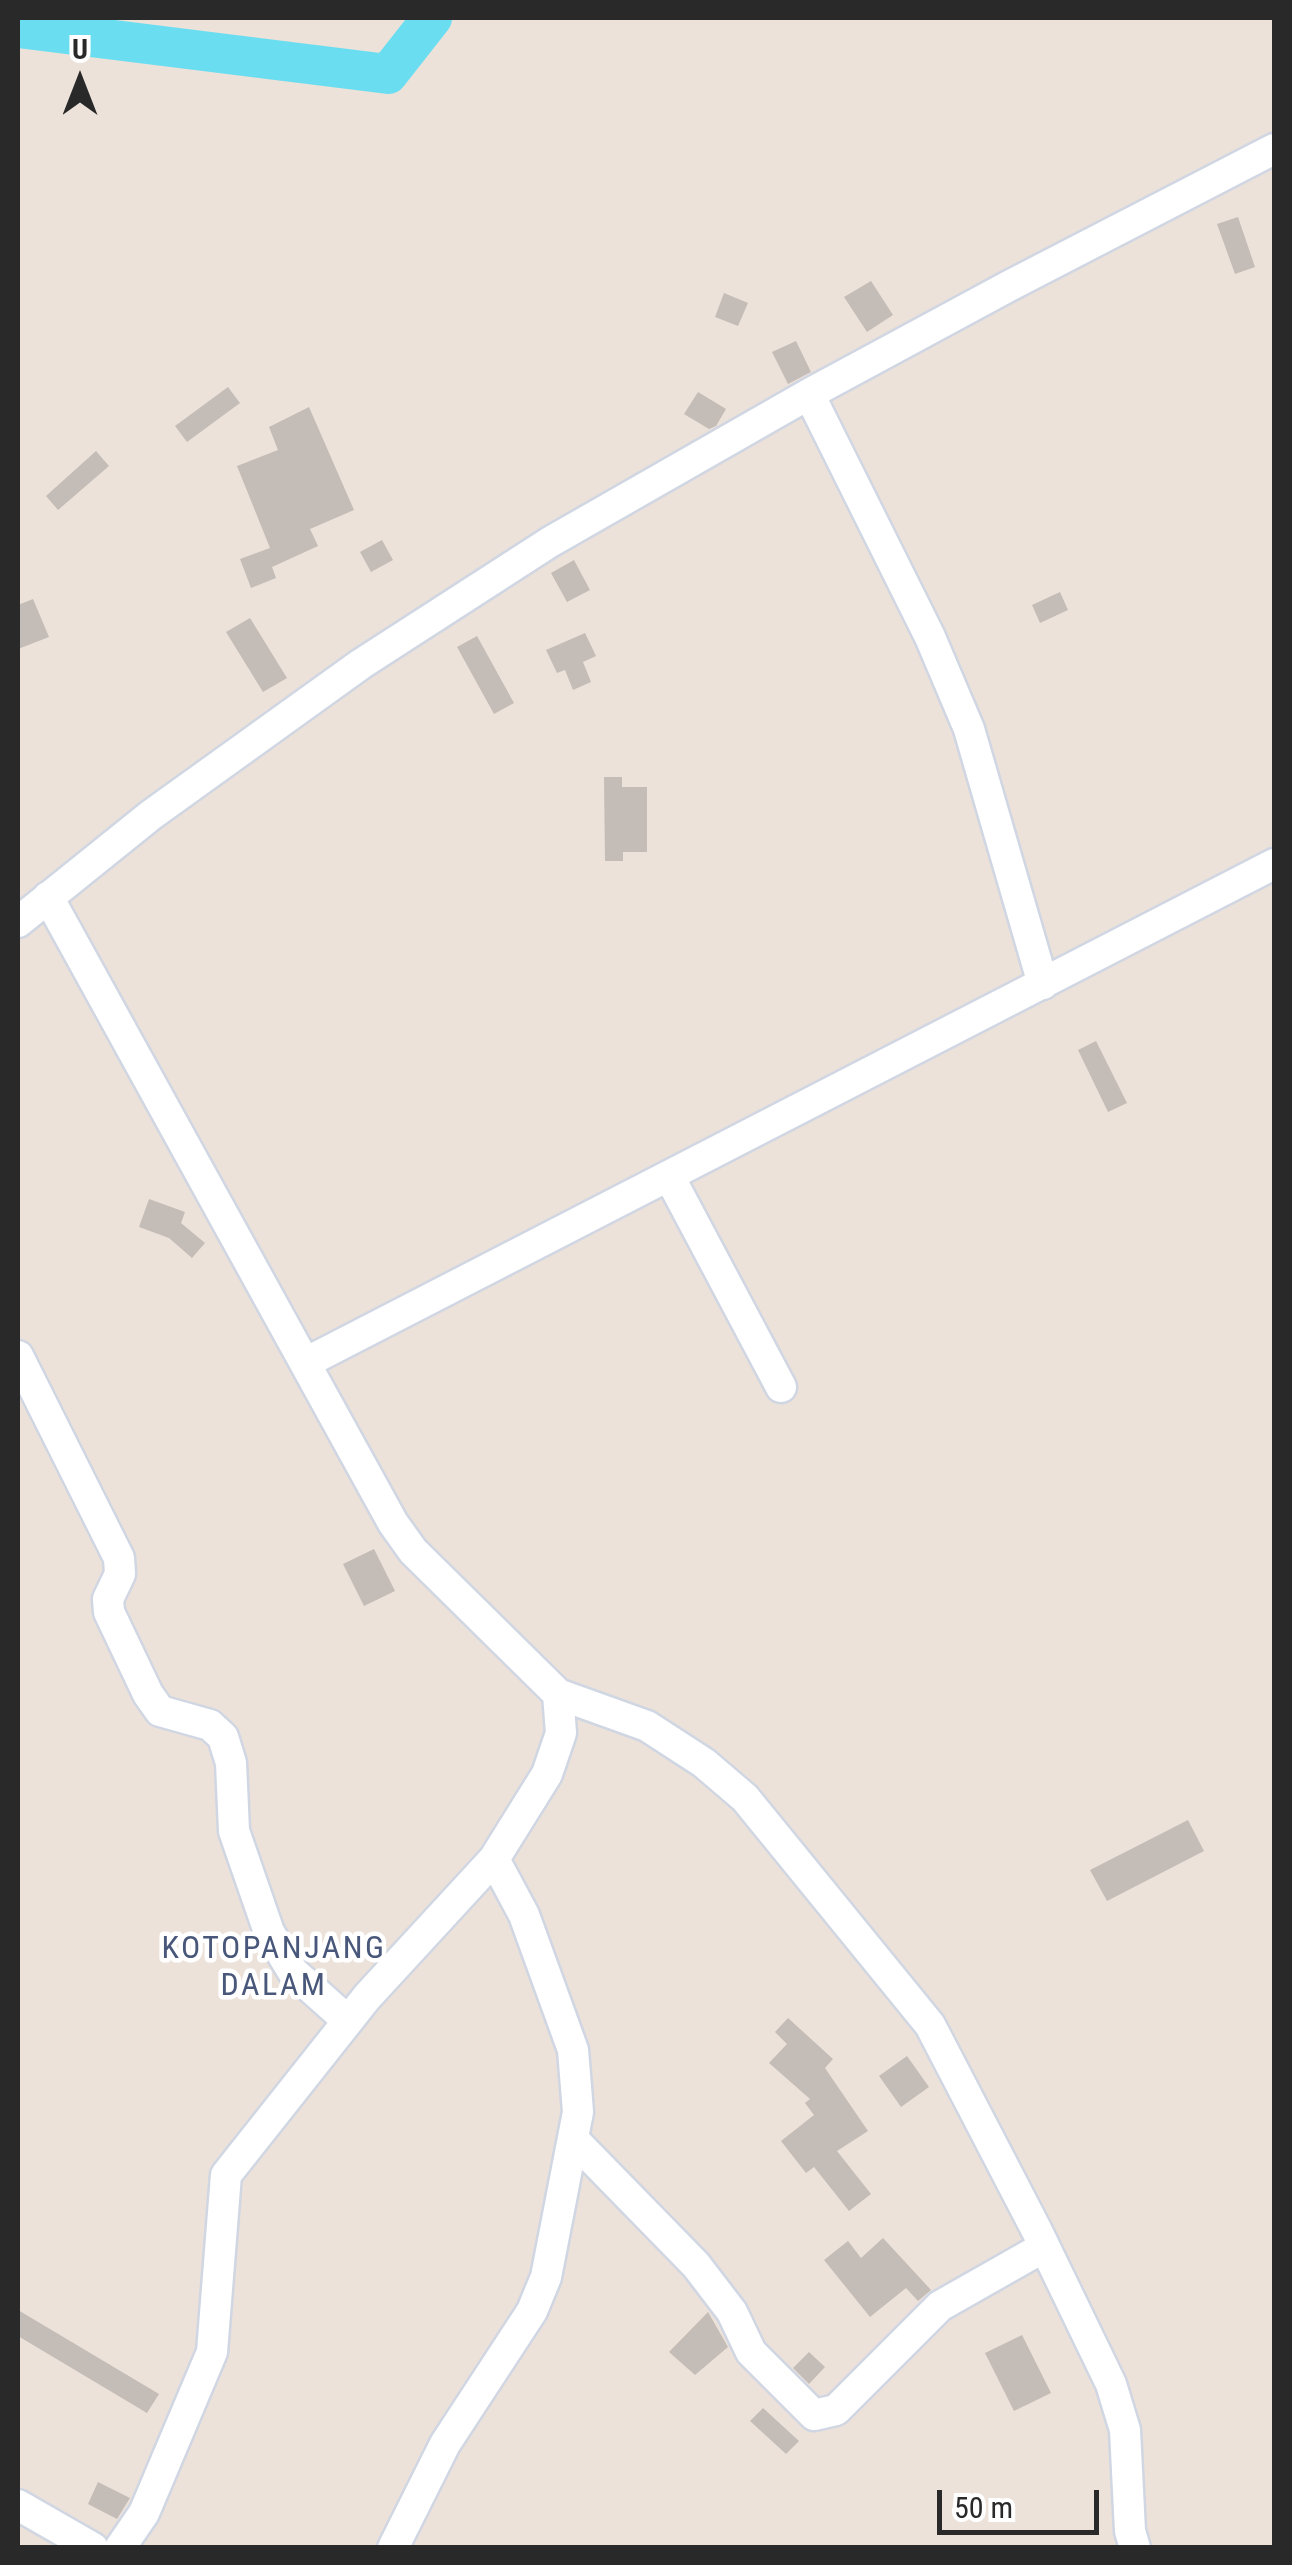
<!DOCTYPE html>
<html>
<head>
<meta charset="utf-8">
<style>
  body { margin:0 }
  #map { position:relative; width:1292px; height:2565px; overflow:hidden; background:#ece2da; font-family:"Roboto Condensed",sans-serif }
  canvas { display:block }
  .frame { position:absolute; inset:0; border:20px solid #292929; pointer-events:none }
  .north { position:absolute; left:30px; top:30px; width:100px; height:100px; -webkit-text-stroke:8px #fff; paint-order:stroke; rotate:0deg; font-size:28px; font-weight:700; line-height:40px; text-align:center; color:#292929 }
  .north::after { content:''; display:block; margin:auto; width:35px; height:45px; background:#292929; clip-path:polygon(50% 0,100% 100%,50% 72%,0 100%) }
  .scale { position:absolute; left:937px; top:2490px; width:162px; height:45px; box-sizing:border-box; border:5px solid #292929; border-top:0; padding-left:12px; font-size:30px; line-height:35px; white-space:nowrap; color:#292929; -webkit-text-stroke:8px #fff; paint-order:stroke }
</style>
</head>
<body>
<div id="map">
<canvas width="1292" height="2565"></canvas>
<div class="frame"></div>
<div class="north">U</div>
<div class="scale">50 m</div>
</div>
<script>
const context = document.querySelector('canvas').getContext('2d');
context.lineJoin = 'round';
const toPath = rows => new Path2D(rows.map(r => 'M' + r).join(''));
function trace(path, color, width, dash) { context.strokeStyle = color; context.lineWidth = width; context.lineCap = dash ? 'butt' : 'round'; context.setLineDash(dash || []); context.stroke(path); }
function fill(path, color) { context.fillStyle = color; context.fill(path, 'evenodd'); }
function drawText(font, color, halo, rows, align = 'center') {
  context.font = font + ' "Roboto Condensed",sans-serif'; context.lineWidth = 9; context.setLineDash([]); context.textBaseline = 'middle'; context.strokeStyle = halo; context.fillStyle = color; for (const [text, x, y, turn = 0] of rows) {
    context.save(); context.translate(x, y); context.rotate((+turn || 0) * Math.PI / 180); context.textAlign = isNaN(turn) ? turn : align; if (halo) context.strokeText(text, 0, 0); context.fillText(text, 0, 0); context.restore();
  }
}
trace(toPath([
  [18,28,388,74,432,18]
]), '#6bddf0', 40);
fill(toPath([
  [1238,217,1255,267,1235,274,1217,224],
  [871,281,893,315,867,332,844,297],
  [724,293,748,303,738,326,715,317],
  [796,341,811,372,788,384,772,352],
  [228,387,240,403,187,442,175,426],
  [698,392,726,409,716,426,709,429,684,414],
  [309,407,354,510,310,529,318,546,272,567,276,578,251,588,240,559,270,548,237,466,278,450,269,427],
  [96,451,109,466,58,510,46,496],
  [382,540,393,560,371,572,360,552],
  [574,560,590,590,567,602,551,573],
  [1060,592,1068,610,1040,623,1032,605],
  [33,599,49,637,18,649,18,605],
  [250,618,287,678,263,692,226,632],
  [585,633,596,656,583,662,591,682,573,690,565,670,557,673,546,650],
  [477,636,514,703,494,714,457,647],
  [604,777,622,777,622,787,647,787,647,852,623,852,623,861,605,861],
  [1096,1041,1127,1103,1108,1112,1078,1050],
  [149,1199,185,1212,181,1223,205,1243,192,1258,169,1238,139,1227],
  [374,1549,395,1591,364,1606,343,1564],
  [1188,1820,1204,1851,1107,1901,1090,1870],
  [788,2018,833,2059,825,2068,868,2131,837,2151,871,2194,849,2211,814,2167,806,2173,781,2141,814,2115,805,2103,810,2099,769,2063,787,2044,775,2032],
  [907,2056,929,2087,901,2107,879,2076],
  [883,2238,931,2290,918,2301,906,2288,870,2317,824,2260,848,2241,861,2258],
  [18,2310,159,2394,147,2413,18,2336],
  [708,2312,728,2347,695,2375,669,2352],
  [1022,2335,1051,2393,1014,2411,985,2353],
  [809,2352,825,2367,809,2384,793,2368],
  [763,2408,799,2441,786,2454,750,2421],
  [98,2482,130,2498,117,2519,88,2504]
]), '#c4bcb7');
const minor = toPath([
  [809,394,930,637,969,729,1043,984],
  [48,897,393,1523,413,1551,558,1694,647,1726,704,1763,745,1798,930,2025,1037,2231,1111,2384,1125,2430,1130,2531,1135,2548],
  [18,922,151,815,361,664,550,542,809,394,1009,286,1274,149],
  [669,1176,781,1387],
  [18,1356,119,1558,120,1574,108,1599,109,1612,148,1694,160,1711,210,1725,223,1737,231,1763,234,1831,269,1932,293,1972,348,2021],
  [305,1363,1274,864],
  [573,2139,696,2265,732,2312,751,2352,814,2415,836,2410,940,2306,1044,2247],
  [18,2505,93,2548],
  [120,2548,144,2513,212,2352,226,2175,367,1997,494,1859,547,1774,561,1733,558,1694],
  [393,2548,445,2444,532,2311,546,2277,578,2112,573,2050,524,1915,494,1859]
]);
trace(minor, '#d0d6e2', 35);
trace(minor, '#fff', 30);
context.letterSpacing = '2.5px';
drawText('32px', '#49587a', '#fff', [
  ["KOTOPANJANG",274,1950],
  ["DALAM",274,1987]
]);
context.letterSpacing = '0px';
</script>
</body>
</html>
